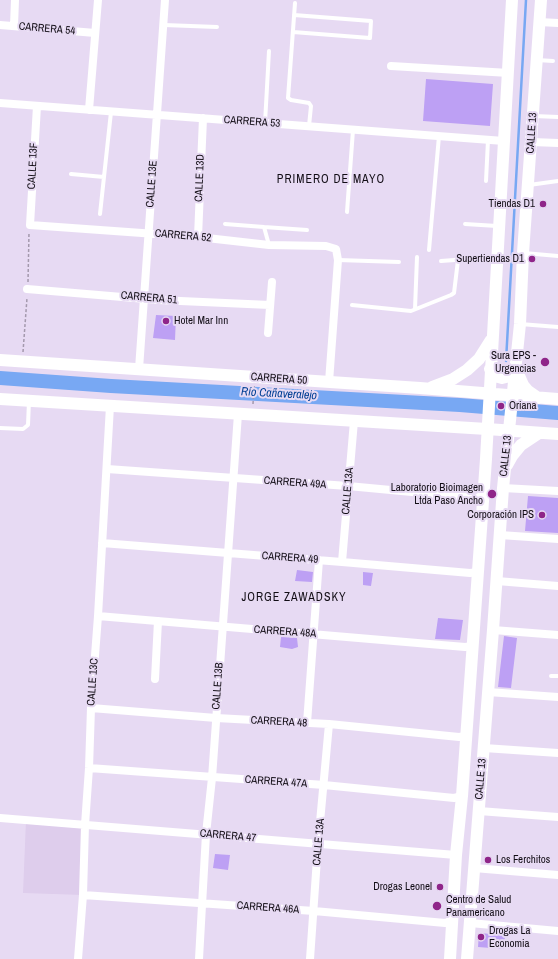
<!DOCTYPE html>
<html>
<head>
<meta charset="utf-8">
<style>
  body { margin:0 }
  canvas { display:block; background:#e7daf3 }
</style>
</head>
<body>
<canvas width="558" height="959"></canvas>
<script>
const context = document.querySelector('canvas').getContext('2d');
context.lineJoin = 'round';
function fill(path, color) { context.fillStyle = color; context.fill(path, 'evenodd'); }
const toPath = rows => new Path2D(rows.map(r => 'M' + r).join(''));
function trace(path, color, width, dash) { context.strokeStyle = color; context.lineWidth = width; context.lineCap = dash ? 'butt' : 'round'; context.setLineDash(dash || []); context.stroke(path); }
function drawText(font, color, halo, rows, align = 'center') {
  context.font = font + ' "Archivo Narrow",sans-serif'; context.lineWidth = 4; context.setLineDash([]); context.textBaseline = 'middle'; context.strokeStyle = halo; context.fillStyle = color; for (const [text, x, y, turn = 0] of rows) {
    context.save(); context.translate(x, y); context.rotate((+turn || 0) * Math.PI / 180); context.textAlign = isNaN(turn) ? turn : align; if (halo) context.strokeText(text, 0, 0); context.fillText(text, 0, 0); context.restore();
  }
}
fill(toPath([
  [26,820,85,825,83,895,23,893]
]), '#decdec');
trace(toPath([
  [506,361,526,0]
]), '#78a8f3', 2.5);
trace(toPath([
  [0,378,111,386,460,405,558,413]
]), '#78a8f3', 14);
fill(toPath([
  [426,79,493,84,490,126,423,121],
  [156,315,176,316,175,340,153,338],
  [528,496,558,498,558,533,525,531],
  [297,570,313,572,312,582,295,581],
  [363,572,373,573,371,586,363,585],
  [438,618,463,620,460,640,435,639],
  [504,636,517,638,511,688,498,687],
  [281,637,297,638,298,647,292,649,280,647],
  [215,854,230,855,228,870,213,868],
  [479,933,505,935,504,949,478,947]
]), '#bda0f4');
trace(toPath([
  [28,282,29,232],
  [23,352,27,298],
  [253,404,254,386]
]), '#a499ad', 1.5, [3, 2]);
trace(toPath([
  [295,3,288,98,291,100,309,103,311,106,309,126],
  [164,25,217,27],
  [293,32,370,38,371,21,294,15],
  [537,60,553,61],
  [534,116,558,117],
  [265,123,269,51],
  [71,174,104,177],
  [486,181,488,140],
  [529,185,558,181],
  [347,212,353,130],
  [100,214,111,112],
  [225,224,264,227],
  [465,224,497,226],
  [269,245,264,227,307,230],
  [429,250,439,136],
  [524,253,558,256],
  [338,260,399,262],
  [441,261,495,257],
  [352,305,411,311,451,295,454,293,458,260],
  [415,309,417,257],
  [520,324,558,327],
  [0,428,23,429,28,425,29,401],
  [551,676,558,676]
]), '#fff', 4);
trace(toPath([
  [539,22,558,23],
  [0,25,95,33],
  [14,26,15,0],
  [391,66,509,73],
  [0,103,504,141],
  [37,106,30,225,198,237,269,245,326,246,336,249,338,260,329,382],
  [89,110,98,0],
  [532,142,558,143],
  [198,237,203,118],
  [27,289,158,300,270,305],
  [268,333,272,282],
  [139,369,165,0],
  [107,469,348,486,476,498,483,496],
  [503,488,558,491],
  [500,535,558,539],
  [102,543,342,562,470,573,478,572],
  [342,562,354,421],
  [497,581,558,586],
  [98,616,465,647,473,646],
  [493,630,558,635],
  [155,679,158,621],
  [488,692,558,697],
  [91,708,216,718,329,724,459,737,466,736],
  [307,723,319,560],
  [484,748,558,753],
  [89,768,324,785,454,798,462,796],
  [479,811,558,817],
  [0,818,456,855],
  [474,868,558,875],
  [83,895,314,911,445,923,453,921],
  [470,923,558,931],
  [78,959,83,895,85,825,89,768,91,708,98,616,110,406],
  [199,959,206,834,212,778,238,414],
  [310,959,318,844,329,724]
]), '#fff', 8);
trace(toPath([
  [0,360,420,388,558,399],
  [490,369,495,376,502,378,510,376,515,370],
  [516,369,523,385,528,391,538,398],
  [432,387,453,379,467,370,479,359,491,340],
  [0,399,487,429,558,434],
  [507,465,512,456,521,445,539,433],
  [450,959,456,855,462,796,486,459,512,0],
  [467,959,493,630,503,488,520,324,523,253,541,0]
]), '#fff', 12);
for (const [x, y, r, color] of [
  [543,204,4,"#8f2589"],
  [532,259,4,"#8f2589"],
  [166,321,4,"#8f2589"],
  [545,362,5,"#8f2589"],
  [501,406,4,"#8f2589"],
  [492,494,5,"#8f2589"],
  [542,515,4,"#8f2589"],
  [488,860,4,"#8f2589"],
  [440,887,4,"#8f2589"],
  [437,906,5,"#8f2589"],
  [481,937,4,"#8f2589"]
]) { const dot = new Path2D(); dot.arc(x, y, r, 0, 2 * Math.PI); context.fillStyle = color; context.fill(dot); trace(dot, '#e7daf3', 1.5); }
drawText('11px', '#120d15', '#e7daf3', [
  ["CARRERA 54",47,29,5],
  ["CARRERA 53",252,122,4],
  ["CALLE 13",532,133,-86],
  ["CALLE 13F",33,166,-87],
  ["CALLE 13D",200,178,-88],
  ["CALLE 13E",152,184,-86],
  ["CARRERA 52",183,236,5],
  ["CARRERA 51",149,298,5],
  ["CARRERA 50",279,379,4],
  ["CALLE 13",506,456,-84],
  ["CARRERA 49A",295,483,4],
  ["CALLE 13A",348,491,-85],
  ["CARRERA 49",290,558,4],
  ["CARRERA 48A",285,632,4],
  ["CALLE 13C",93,682,-86],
  ["CALLE 13B",218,686,-86],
  ["CARRERA 48",279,722,3],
  ["CALLE 13",481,779,-85],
  ["CARRERA 47A",276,782,4],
  ["CARRERA 47",228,836,5],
  ["CALLE 13A",319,842,-85],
  ["CARRERA 46A",268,908,4]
]);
drawText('11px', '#120d15', '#e7daf3', [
  ["Tiendas D1",535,204],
  ["Supertiendas D1",524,259],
  ["Hotel Mar Inn",174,321,"left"],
  ["Sura EPS -",536,356],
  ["Urgencias",536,369],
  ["Oriana",509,406,"left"],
  ["Laboratorio Bioimagen",483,488],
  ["Ltda Paso Ancho",483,501],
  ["Corporación IPS",534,515],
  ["Los Ferchitos",496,860,"left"],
  ["Drogas Leonel",432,887],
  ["Centro de Salud",446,900,"left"],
  ["Panamericano",446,913,"left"],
  ["Drogas La",489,931,"left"],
  ["Economia",489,944,"left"]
], 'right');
context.letterSpacing = '1px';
drawText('12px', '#120d15', '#e7daf3', [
  ["PRIMERO DE MAYO",331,180],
  ["JORGE ZAWADSKY",294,598]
]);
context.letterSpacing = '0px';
drawText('italic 12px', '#003f94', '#e7daf3', [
  ["Río Cañaveralejo",279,394,3]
]);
</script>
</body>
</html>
